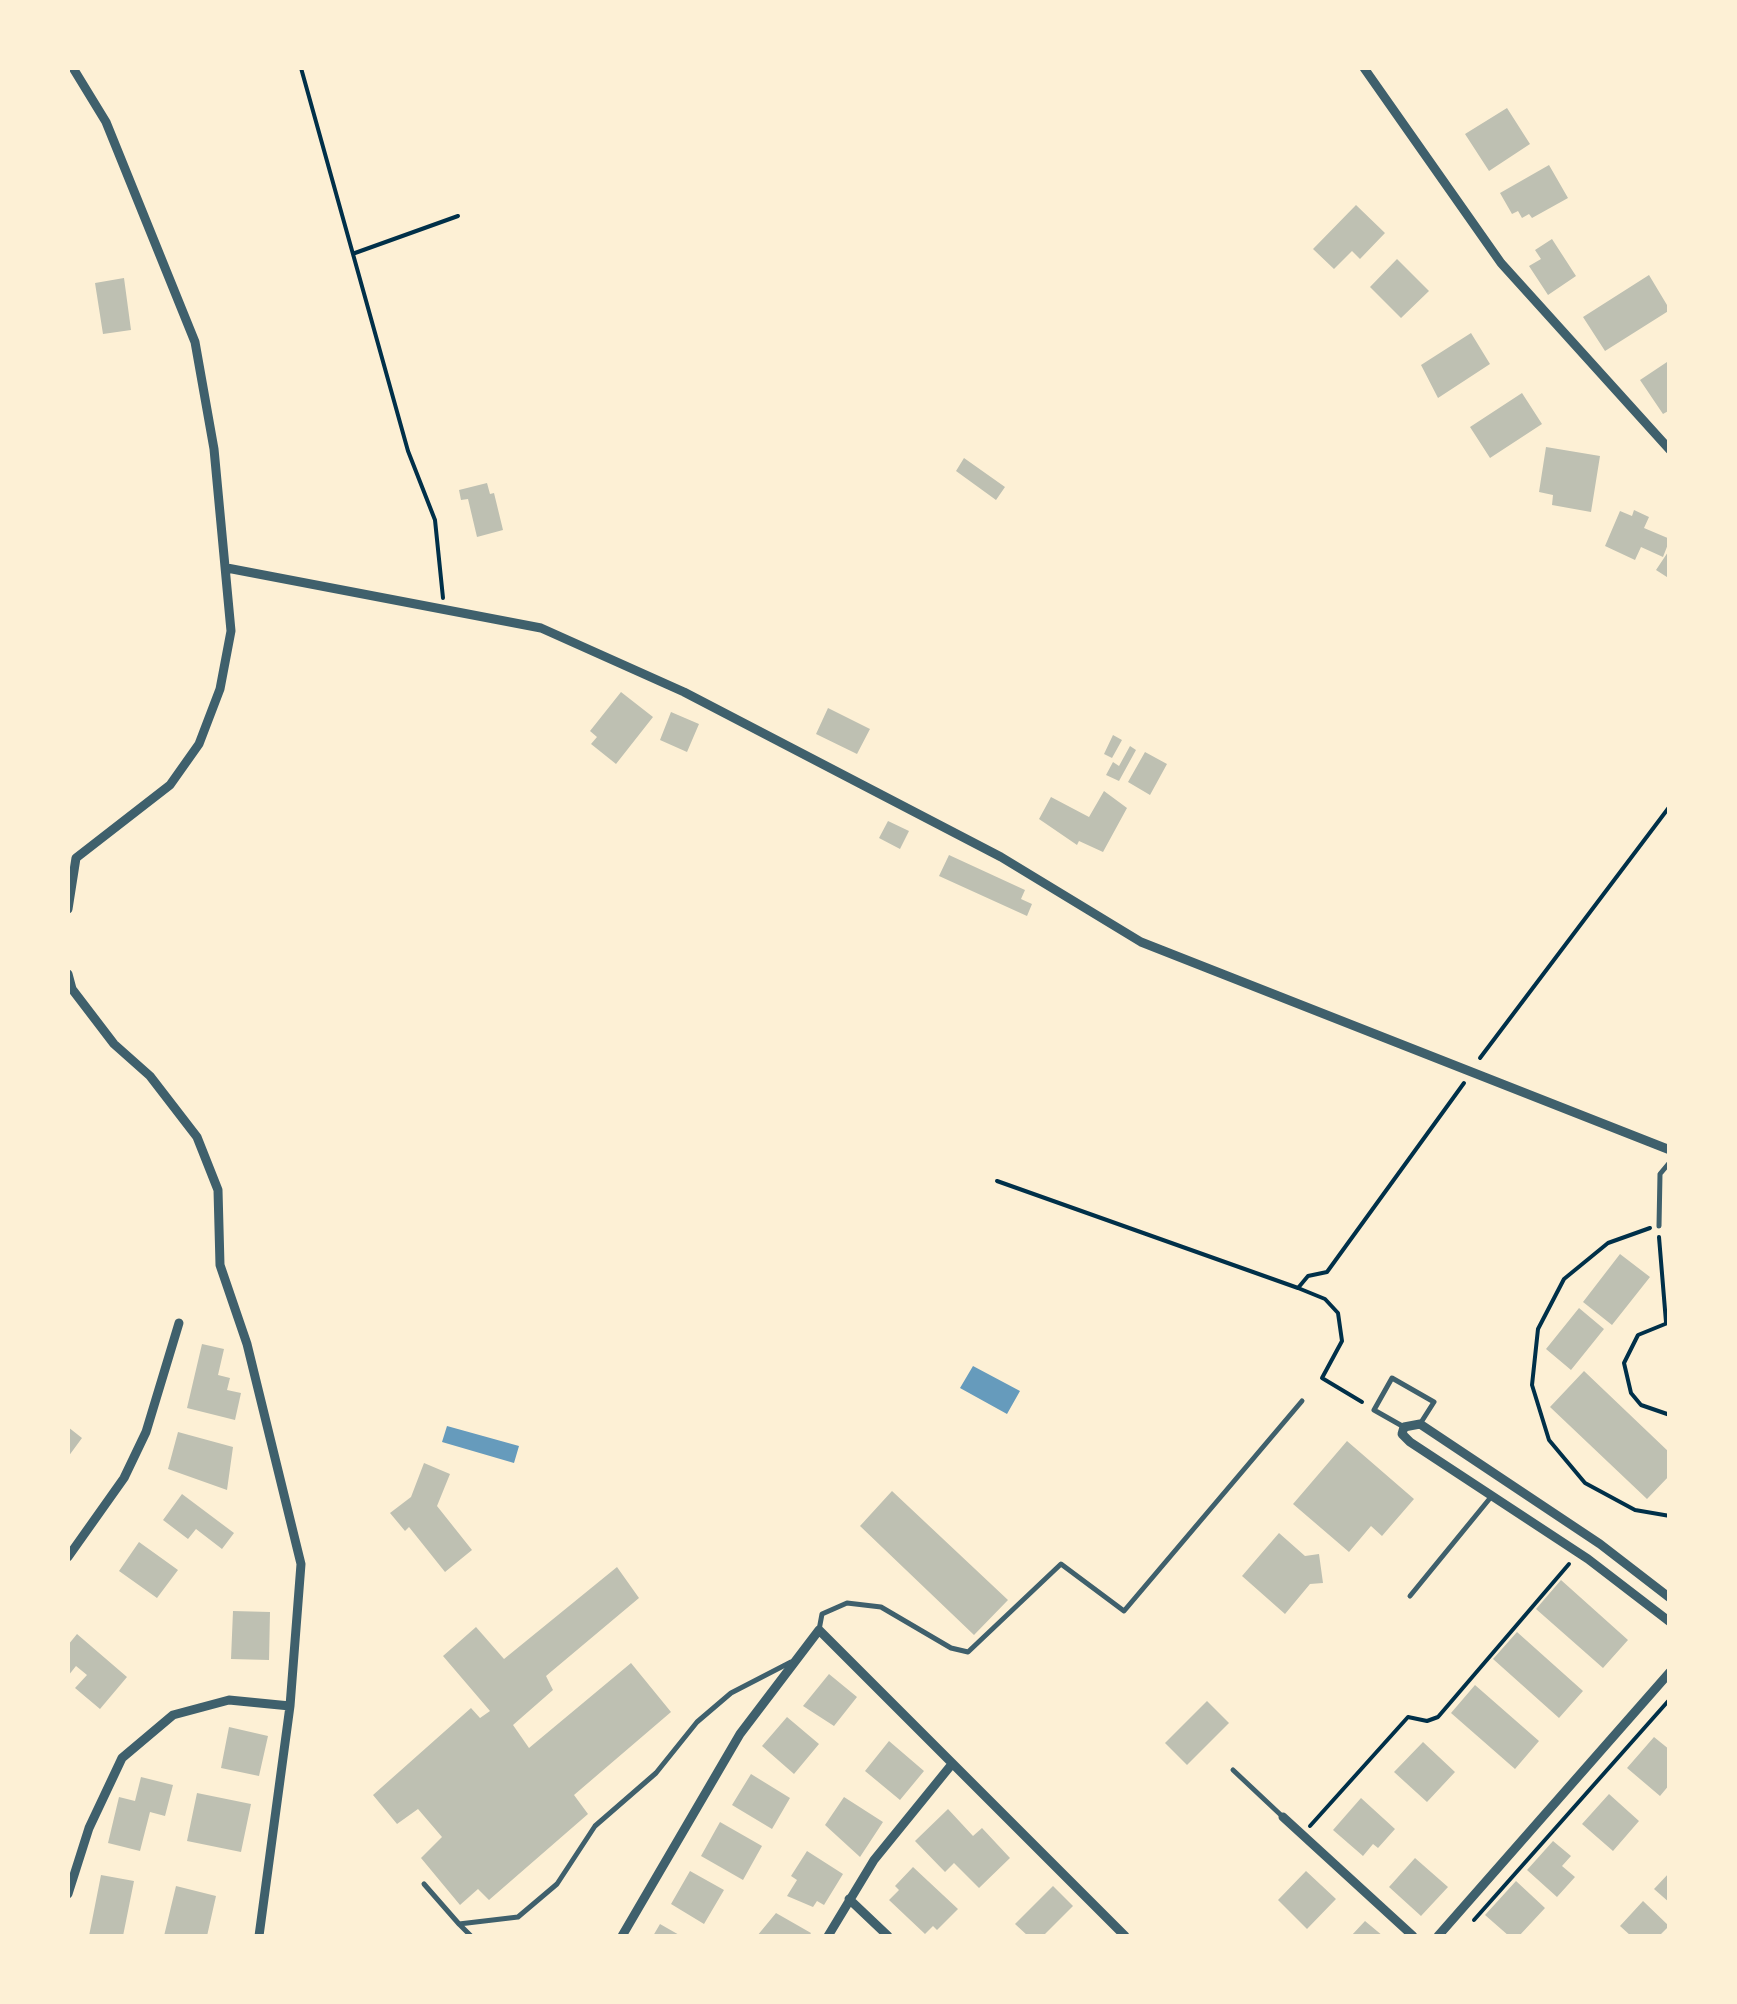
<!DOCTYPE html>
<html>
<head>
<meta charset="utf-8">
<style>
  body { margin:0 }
  #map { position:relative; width:1737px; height:2004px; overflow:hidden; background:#fdf0d5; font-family:"Exo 2",sans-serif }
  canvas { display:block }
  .frame { position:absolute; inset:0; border:70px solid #fdf0d5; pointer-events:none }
</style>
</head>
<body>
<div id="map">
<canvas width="1737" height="2004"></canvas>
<div class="frame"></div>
</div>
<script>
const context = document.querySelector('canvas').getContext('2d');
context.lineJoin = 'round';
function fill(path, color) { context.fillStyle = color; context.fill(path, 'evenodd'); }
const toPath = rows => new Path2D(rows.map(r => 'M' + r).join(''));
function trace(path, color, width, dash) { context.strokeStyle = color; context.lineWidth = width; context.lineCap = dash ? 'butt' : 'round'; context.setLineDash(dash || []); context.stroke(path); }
fill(toPath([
  [973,1366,1020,1391,1007,1414,960,1388],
  [447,1426,519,1446,514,1463,442,1442]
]), '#669bbc');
fill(toPath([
  [1507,108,1530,144,1489,171,1465,134],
  [1549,165,1568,198,1532,218,1529,214,1522,218,1518,211,1512,214,1500,193],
  [1356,205,1385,233,1360,259,1352,251,1334,269,1313,249],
  [1552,239,1576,276,1548,295,1529,266,1541,259,1535,250],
  [1397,259,1429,291,1401,318,1370,287],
  [1649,275,1670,310,1605,351,1583,317],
  [124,278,131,330,103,334,95,283],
  [1471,333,1490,364,1438,398,1421,365],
  [1670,360,1670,410,1663,414,1640,380],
  [1522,393,1542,424,1490,458,1470,427],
  [1546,447,1600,456,1591,512,1552,505,1553,495,1539,492],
  [964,458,1005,487,996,500,956,471],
  [487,483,490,494,494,493,503,530,477,537,468,499,461,500,459,490],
  [1634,510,1649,517,1644,528,1670,539,1663,557,1641,547,1635,560,1605,546,1620,511,1632,516],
  [1670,549,1670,579,1656,570],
  [621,692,653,717,616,764,591,744,597,737,590,731],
  [828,708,870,729,857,754,816,734],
  [671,712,699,724,687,752,660,740],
  [1113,735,1122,740,1112,758,1104,754],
  [1130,746,1136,750,1119,781,1106,775,1113,762,1119,766],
  [1145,752,1167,764,1150,795,1128,782],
  [1104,791,1127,808,1103,852,1079,841,1077,845,1039,819,1051,797,1089,817],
  [888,821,909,831,900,849,879,838],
  [949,855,1025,890,1021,899,1032,904,1027,916,939,876],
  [1620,1254,1650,1277,1612,1325,1583,1302],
  [1579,1308,1604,1329,1571,1370,1546,1349],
  [202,1344,224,1349,218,1375,230,1378,227,1390,241,1393,235,1420,187,1408],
  [1584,1371,1670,1453,1670,1475,1647,1499,1550,1407],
  [68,1427,82,1438,68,1457],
  [178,1432,233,1447,227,1490,168,1469],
  [1347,1441,1414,1499,1382,1536,1371,1526,1349,1552,1293,1504],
  [424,1463,450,1474,437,1506,472,1550,445,1572,409,1527,405,1531,390,1513,411,1497],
  [892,1491,1008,1600,974,1635,860,1526],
  [182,1494,234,1533,222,1549,196,1529,188,1539,163,1520],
  [1279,1533,1305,1556,1319,1554,1323,1583,1310,1584,1285,1614,1242,1576],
  [139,1542,178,1570,157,1598,119,1571],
  [617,1567,639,1598,546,1676,553,1690,513,1725,529,1748,631,1663,671,1712,574,1795,588,1814,489,1900,478,1889,460,1905,421,1858,442,1837,418,1809,397,1824,373,1795,471,1708,480,1718,490,1711,443,1656,476,1627,504,1659],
  [1561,1580,1628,1640,1603,1668,1536,1609],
  [233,1611,270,1612,269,1660,231,1659],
  [1517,1632,1583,1691,1559,1718,1493,1659],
  [77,1634,127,1677,100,1709,75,1688,87,1675,76,1666,68,1676,68,1645],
  [829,1674,857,1697,834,1726,803,1706],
  [1475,1685,1539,1741,1515,1769,1451,1713],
  [1207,1701,1229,1723,1187,1765,1165,1743],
  [787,1717,819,1744,794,1774,762,1746],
  [229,1727,268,1736,259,1776,221,1768],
  [1654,1737,1670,1750,1670,1784,1660,1796,1627,1768],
  [889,1741,924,1771,900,1800,865,1771],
  [1423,1742,1455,1772,1427,1802,1394,1772],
  [751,1774,790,1798,772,1829,732,1805],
  [141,1777,173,1785,165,1816,150,1812,140,1851,108,1843,119,1797,135,1801],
  [197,1793,251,1804,241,1852,187,1841],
  [1609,1794,1639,1821,1613,1851,1582,1824],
  [844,1797,883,1822,860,1857,825,1825],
  [1361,1798,1395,1829,1378,1848,1373,1844,1363,1856,1333,1830],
  [948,1809,973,1836,982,1828,1010,1858,979,1888,954,1863,945,1872,915,1841],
  [720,1822,762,1846,743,1880,701,1856],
  [1553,1841,1571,1856,1562,1866,1575,1877,1557,1897,1527,1870],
  [807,1851,843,1874,824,1905,817,1901,813,1907,787,1896,797,1880,791,1876],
  [1415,1858,1448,1887,1421,1916,1389,1887],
  [913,1867,958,1909,937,1930,933,1926,925,1934,889,1900,899,1890,895,1886],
  [690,1871,724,1890,704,1924,671,1904],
  [1306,1871,1336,1899,1307,1929,1278,1900],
  [1670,1872,1670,1903,1654,1889],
  [101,1875,134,1881,123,1936,89,1936],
  [1516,1881,1545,1908,1519,1936,1509,1936,1485,1915],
  [176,1886,216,1896,207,1936,164,1936],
  [1053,1886,1073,1906,1043,1936,1028,1936,1015,1924],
  [1643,1901,1669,1926,1659,1936,1631,1936,1620,1926],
  [776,1913,811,1933,809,1936,757,1936],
  [1365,1921,1383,1936,1351,1936],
  [660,1924,681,1936,653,1936]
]), '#bec0b2');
trace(toPath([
  [301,68,408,451,435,520,443,598],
  [355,253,458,216],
  [1480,1058,1670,806],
  [997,1181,1298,1288],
  [1650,1228,1608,1243,1564,1279,1538,1329,1532,1385,1549,1440,1585,1483,1635,1510,1670,1516],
  [1659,1237,1666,1322],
  [1670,1322,1638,1335,1624,1363,1631,1393,1641,1405,1670,1415],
  [1362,1402,1322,1378,1342,1341,1338,1313,1325,1299,1298,1288,1308,1276,1327,1272,1464,1083],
  [1310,1826,1408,1717,1427,1721,1438,1717,1569,1564],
  [1474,1920,1670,1699]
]), '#003049', 4);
trace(toPath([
  [1659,1226,1660,1174,1670,1162],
  [1404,1427,1374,1410,1392,1378,1434,1402,1420,1424],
  [1410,1596,1491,1497],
  [819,1630,822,1614,847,1603,881,1607,951,1648,968,1652,1061,1564,1124,1611,1302,1401],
  [1233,1770,1283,1817],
  [424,1884,459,1924,518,1917,557,1884,595,1826,656,1773,697,1722,731,1693,791,1662],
  [459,1924,471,1936]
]), '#3f606c', 5);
trace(toPath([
  [1364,68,1501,263,1670,450],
  [227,568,541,628,684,692,1001,857,1141,942,1670,1150],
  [68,909,76,858,170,785,199,744,220,689,231,631,214,449,195,342,106,122,73,68],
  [68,974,72,989,114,1044,150,1076,197,1137,218,1190,220,1265,247,1344,301,1564,290,1706,259,1936],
  [68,1557,124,1478,146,1432,179,1323],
  [1670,1598,1600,1544,1420,1424,1404,1427,1402,1434,1410,1442,1588,1559,1670,1622],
  [1283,1817,1413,1936],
  [68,1894,89,1828,122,1758,173,1715,229,1700,290,1706],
  [849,1899,888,1936],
  [622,1936,740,1734,819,1630,1125,1936],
  [828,1936,874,1860,952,1764],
  [1438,1936,1670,1672]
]), '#3f606c', 9);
</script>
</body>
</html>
